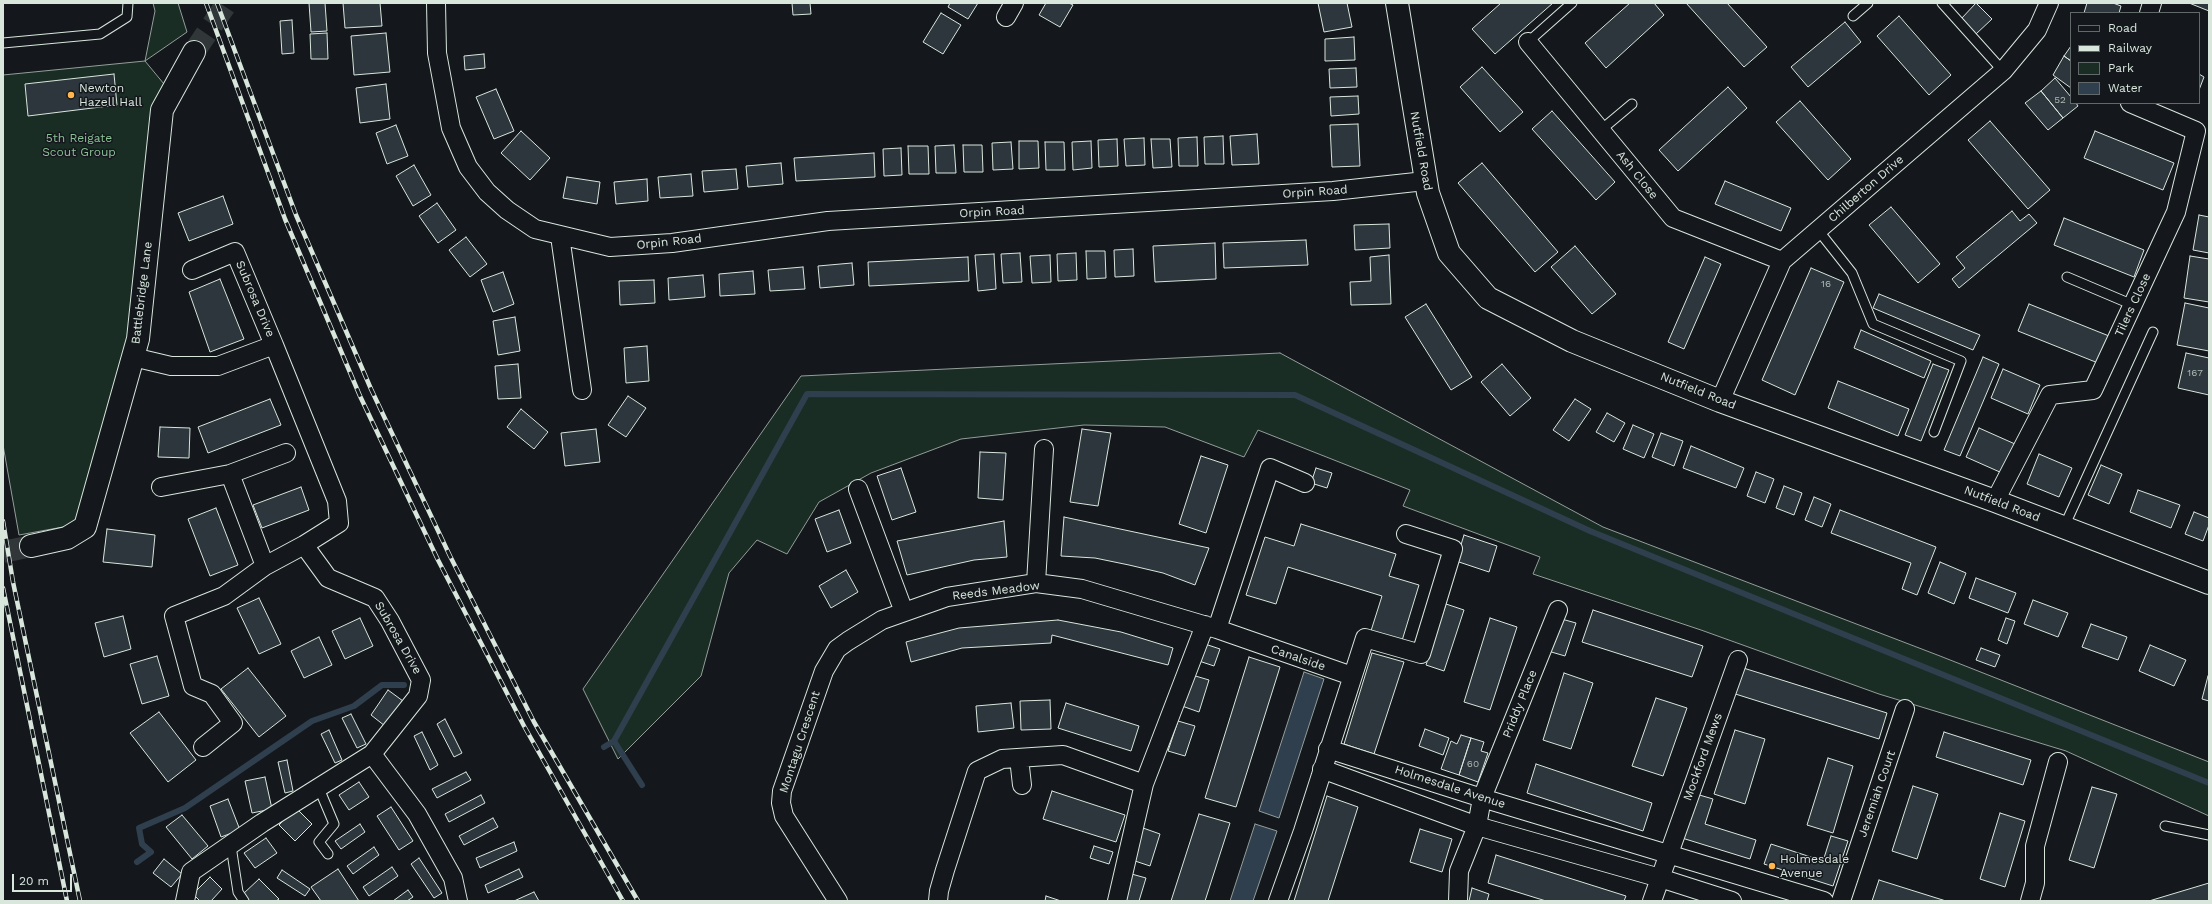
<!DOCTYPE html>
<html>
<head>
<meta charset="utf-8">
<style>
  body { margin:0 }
  #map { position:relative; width:2212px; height:904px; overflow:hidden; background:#14181c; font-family:"Work Sans",sans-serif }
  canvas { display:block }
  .frame { position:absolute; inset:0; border:4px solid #d8e6dc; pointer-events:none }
  .legend { position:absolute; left:2070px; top:12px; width:130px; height:92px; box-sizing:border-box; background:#14181c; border:1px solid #626a69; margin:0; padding:5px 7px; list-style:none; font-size:12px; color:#d8e6dc }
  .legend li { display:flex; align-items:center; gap:8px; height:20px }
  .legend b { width:20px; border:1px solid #626a69 }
  .scale { position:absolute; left:12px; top:874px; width:60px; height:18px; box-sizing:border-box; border:2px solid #d8e6dc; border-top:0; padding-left:5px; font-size:12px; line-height:14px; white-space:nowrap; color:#d8e6dc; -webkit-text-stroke:3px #14181c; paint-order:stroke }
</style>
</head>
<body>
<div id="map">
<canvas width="2212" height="904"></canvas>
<div class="frame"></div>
<ul class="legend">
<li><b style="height:5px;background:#14181c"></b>Road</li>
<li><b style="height:5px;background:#d8e6dc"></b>Railway</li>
<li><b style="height:11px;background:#1a2d24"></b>Park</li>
<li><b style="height:11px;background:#2f3f4d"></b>Water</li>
</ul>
<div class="scale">20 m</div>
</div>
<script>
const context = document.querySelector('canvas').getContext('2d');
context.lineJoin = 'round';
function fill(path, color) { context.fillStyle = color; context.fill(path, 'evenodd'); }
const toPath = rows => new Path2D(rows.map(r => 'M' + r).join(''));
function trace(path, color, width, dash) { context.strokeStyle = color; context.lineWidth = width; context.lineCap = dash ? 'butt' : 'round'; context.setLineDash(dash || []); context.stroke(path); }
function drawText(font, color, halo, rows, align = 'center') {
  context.font = font + ' "Work Sans",sans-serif'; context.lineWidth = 3; context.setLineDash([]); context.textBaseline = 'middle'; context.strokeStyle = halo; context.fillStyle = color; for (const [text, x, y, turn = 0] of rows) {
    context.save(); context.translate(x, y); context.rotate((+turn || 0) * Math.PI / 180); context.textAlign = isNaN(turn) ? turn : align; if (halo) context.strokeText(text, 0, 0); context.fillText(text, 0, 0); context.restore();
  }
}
const green = toPath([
  [153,3,178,3,187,32,145,61,164,84,124,370,74,525,19,535,3,445,3,75,145,61,155,11,153,3],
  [1280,353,1603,527,1940,656,2209,762,2209,816,2066,751,1879,694,1701,630,1533,574,1540,557,1403,506,1410,490,1258,430,1244,457,1165,427,1084,425,961,439,871,473,819,502,787,554,757,540,729,573,701,676,618,759,583,689,801,376,1280,353]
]);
fill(green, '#1a2d24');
trace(green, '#939e99', 1);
const water = toPath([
  [1304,672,1324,679,1279,818,1259,811,1304,672],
  [1255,824,1277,831,1253,901,1230,901,1255,824]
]);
fill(water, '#2f3f4d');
trace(water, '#939e99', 1);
trace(toPath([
  [614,741,807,394,1295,395,1590,531,2209,783],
  [604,747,614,741,642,785],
  [137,862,151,852,142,844,139,828,185,808,312,721,354,706,382,685,404,685]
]), '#2f3f4d', 6);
const building = toPath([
  [309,3,325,3,327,31,311,32,309,3],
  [343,3,380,3,382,26,345,28,343,3],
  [792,3,810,3,811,14,793,15,792,3],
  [950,3,978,3,968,19,948,7,950,3],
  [1046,3,1069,3,1073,5,1060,27,1039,15,1046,3],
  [1318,3,1347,3,1352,27,1324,32,1318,3],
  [1501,3,1553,3,1495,54,1472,29,1501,3],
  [1630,3,1654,3,1664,15,1606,68,1585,43,1630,3],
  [1686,3,1727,3,1767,47,1744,67,1686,3],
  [1976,3,1992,19,1976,34,1961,19,1976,3],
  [2087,3,2113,3,2121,6,2119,13,2084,13,2087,3],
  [2189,3,2209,3,2209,11,2189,3],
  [941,13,961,25,943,54,923,42,941,13],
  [1899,16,1951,75,1929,95,1877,36,1899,16],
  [292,20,294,53,282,54,280,21,292,20],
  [1845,22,1861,42,1808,87,1791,67,1845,22],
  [327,33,328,59,311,59,310,34,327,33],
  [386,33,390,72,354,75,351,36,386,33],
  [1354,37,1355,60,1325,61,1325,39,1354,37],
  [2071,46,2071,61,2064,56,2071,46],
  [484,54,485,68,465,70,464,56,484,54],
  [2064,56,2071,61,2071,88,2053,75,2064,56],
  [1482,67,1523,112,1500,132,1460,87,1482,67],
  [1356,68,1357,87,1330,88,1329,69,1356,68],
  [114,74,117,105,28,116,25,84,114,74],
  [2199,74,2204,77,2199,90,2199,74],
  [2055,78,2071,97,2071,103,2076,103,2078,106,2063,118,2041,91,2055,78],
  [386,84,390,119,360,123,356,88,386,84],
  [1728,87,1747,108,1678,171,1659,150,1728,87],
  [496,89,514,131,494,139,476,97,496,89],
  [2041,91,2063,118,2048,130,2025,103,2041,91],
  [1358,96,1359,114,1331,116,1330,97,1358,96],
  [1800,101,1851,159,1828,180,1776,122,1800,101],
  [1552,111,1615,182,1596,200,1532,129,1552,111],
  [1990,121,2050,190,2028,209,1968,140,1990,121],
  [1358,124,1360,166,1332,167,1330,125,1358,124],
  [396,125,408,156,387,164,376,133,396,125],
  [521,131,550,158,530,180,501,153,521,131],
  [2095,131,2174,163,2163,190,2084,158,2095,131],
  [1257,134,1259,164,1232,165,1230,136,1257,134],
  [1223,136,1224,164,1205,164,1204,137,1223,136],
  [1197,137,1198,166,1179,166,1178,138,1197,137],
  [1144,138,1145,165,1126,166,1124,139,1144,138],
  [1117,139,1118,166,1099,167,1098,140,1117,139],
  [1151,139,1170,139,1172,167,1153,168,1151,139],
  [1019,141,1038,141,1039,168,1019,169,1019,141],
  [1091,141,1092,168,1073,170,1072,142,1091,141],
  [1011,142,1013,169,993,170,992,143,1011,142],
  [1045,142,1064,142,1065,170,1046,170,1045,142],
  [954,145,956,173,936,173,935,146,954,145],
  [963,145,982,145,983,172,964,172,963,145],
  [908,146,928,146,929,174,909,174,908,146],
  [901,148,902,175,884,176,883,149,901,148],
  [874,153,875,177,796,181,794,158,874,153],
  [781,163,783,184,748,187,746,166,781,163],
  [1482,163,1558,252,1535,272,1458,183,1482,163],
  [414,165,431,195,413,206,396,176,414,165],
  [736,169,738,189,704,192,702,171,736,169],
  [691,174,693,196,660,198,658,177,691,174],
  [567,177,600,182,597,204,563,198,567,177],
  [647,179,648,201,616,204,614,182,647,179],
  [1725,181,1791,208,1781,231,1715,204,1725,181],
  [223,196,233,224,189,241,178,213,223,196],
  [437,203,456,230,438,243,419,216,437,203],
  [1891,207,1940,264,1918,283,1869,225,1891,207],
  [2012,211,2020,221,2029,214,2037,223,1959,288,1952,279,1965,268,1956,257,2012,211],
  [2199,215,2209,217,2209,253,2193,250,2199,215],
  [2064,218,2144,250,2134,277,2054,245,2064,218],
  [1389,224,1390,248,1355,250,1354,225,1389,224],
  [466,237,487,264,470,277,449,250,466,237],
  [1306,240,1308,265,1224,268,1223,243,1306,240],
  [1215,243,1216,279,1155,282,1153,246,1215,243],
  [1575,246,1616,294,1592,314,1551,267,1575,246],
  [1133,249,1134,276,1115,277,1114,250,1133,249],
  [1086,251,1105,251,1106,278,1087,279,1086,251],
  [1020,253,1022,282,1003,283,1001,254,1020,253],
  [1076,253,1077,280,1058,281,1057,254,1076,253],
  [994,254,996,289,978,291,975,255,994,254],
  [1050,255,1051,282,1032,283,1030,256,1050,255],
  [1389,255,1391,304,1351,305,1350,282,1371,281,1370,257,1389,255],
  [2190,256,2209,259,2209,302,2184,298,2190,256],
  [968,257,969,281,869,286,868,262,968,257],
  [1705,257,1721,264,1684,349,1668,342,1705,257],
  [852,263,854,285,820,288,818,266,852,263],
  [803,267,805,289,770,291,768,270,803,267],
  [1811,268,1844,282,1795,395,1762,380,1811,268],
  [753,271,755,294,720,296,719,274,753,271],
  [503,272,514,304,493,312,481,280,503,272],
  [703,275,705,297,669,300,668,278,703,275],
  [220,279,244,339,210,352,189,292,220,279],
  [654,280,655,303,620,305,619,281,654,280],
  [1879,294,1980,335,1973,350,1873,308,1879,294],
  [2185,303,2209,308,2209,351,2177,345,2185,303],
  [1426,304,1472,377,1451,390,1405,317,1426,304],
  [2029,304,2109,336,2098,363,2018,331,2029,304],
  [515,317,520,351,498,355,493,321,515,317],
  [1861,330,1931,361,1924,378,1854,348,1861,330],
  [647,346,649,381,626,383,624,348,647,346],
  [2186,353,2209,358,2209,395,2178,388,2186,353],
  [1983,357,1999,364,1960,456,1944,450,1983,357],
  [518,364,521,398,498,399,495,366,518,364],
  [1502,364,1531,398,1510,416,1481,382,1502,364],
  [1933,364,1949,370,1921,441,1905,435,1933,364],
  [2003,369,2040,385,2028,414,1991,398,2003,369],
  [1838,381,1909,409,1898,436,1828,408,1838,381],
  [628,396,646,408,626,437,608,425,628,396],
  [270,399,281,425,208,453,198,427,270,399],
  [1575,399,1591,409,1569,441,1553,430,1575,399],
  [521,409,548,432,534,449,507,427,521,409],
  [1607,413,1625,423,1614,442,1596,432,1607,413],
  [1633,425,1654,434,1644,458,1623,449,1633,425],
  [160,427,190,428,189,458,158,457,160,427],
  [1979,428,2015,444,2002,473,1966,457,1979,428],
  [596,429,600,462,565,466,561,433,596,429],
  [1082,429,1111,433,1098,506,1070,502,1082,429],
  [1661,433,1683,441,1674,466,1652,457,1661,433],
  [1691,446,1744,468,1736,488,1683,468,1691,446],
  [980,452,1006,453,1003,500,978,498,980,452],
  [2039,454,2072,468,2059,497,2027,484,2039,454],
  [1201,456,1228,465,1206,533,1179,524,1201,456],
  [2101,465,2122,474,2109,504,2088,495,2101,465],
  [901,468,916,512,892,520,877,476,901,468],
  [1316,468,1332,473,1327,488,1311,483,1316,468],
  [1756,472,1774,479,1765,503,1747,496,1756,472],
  [1784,486,1802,493,1794,515,1776,508,1784,486],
  [301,487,309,510,262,528,253,505,301,487],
  [2138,490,2180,505,2171,528,2130,512,2138,490],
  [1814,497,1831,504,1822,527,1805,520,1814,497],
  [216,508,238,565,210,576,188,519,216,508],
  [839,510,851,543,827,552,815,519,839,510],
  [1840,510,1936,547,1917,595,1902,589,1911,563,1831,533,1840,510],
  [2194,512,2209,518,2209,525,2203,541,2185,534,2194,512],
  [1064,517,1209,548,1195,585,1163,573,1129,565,1095,558,1061,556,1064,517],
  [1004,521,1007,557,974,560,907,575,897,541,1004,521],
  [1301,524,1396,554,1389,576,1419,585,1401,644,1370,634,1382,596,1288,567,1276,604,1246,595,1265,537,1294,546,1301,524],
  [107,529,155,535,152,567,103,562,107,529],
  [1464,535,1497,546,1489,572,1456,561,1464,535],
  [1940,562,1966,573,1954,604,1928,593,1940,562],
  [846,570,858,592,831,608,819,586,846,570],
  [1976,578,2016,593,2008,613,1969,598,1976,578],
  [259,598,281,644,259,654,237,608,259,598],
  [2033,600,2068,613,2058,637,2024,624,2033,600],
  [1446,604,1464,610,1444,671,1426,665,1446,604],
  [1593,610,1703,646,1692,677,1582,642,1593,610],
  [123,616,131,649,104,657,95,623,123,616],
  [360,618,373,646,345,659,332,631,360,618],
  [1490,618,1517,627,1490,710,1464,702,1490,618],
  [1558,618,1576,623,1565,656,1548,651,1558,618],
  [2006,618,2015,621,2007,644,1998,640,2006,618],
  [1058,620,1121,632,1173,648,1168,665,1052,635,1051,643,962,648,911,662,906,642,959,628,1058,620],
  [2091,624,2127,637,2118,660,2082,647,2091,624],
  [319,637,332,665,304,678,291,651,319,637],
  [1202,643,1220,649,1214,666,1196,660,1202,643],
  [2150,645,2186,660,2174,686,2139,671,2150,645],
  [1981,648,2000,655,1995,667,1976,660,1981,648],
  [1372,653,1404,662,1374,754,1344,744,1372,653],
  [157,656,169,696,142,704,130,664,157,656],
  [1249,657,1280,667,1236,807,1205,798,1249,657],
  [1737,666,1887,713,1879,739,1729,692,1737,666],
  [248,668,286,716,259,737,221,689,248,668],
  [1564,673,1593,683,1571,749,1543,740,1564,673],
  [1192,675,1209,680,1199,712,1182,706,1192,675],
  [2208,676,2209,676,2209,701,2202,699,2208,676],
  [388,690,403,701,385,726,371,715,388,690],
  [1656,698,1687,708,1663,776,1632,766,1656,698],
  [1050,700,1051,729,1021,730,1020,701,1050,700],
  [1011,703,1014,728,978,732,976,706,1011,703],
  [1066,703,1139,726,1131,751,1058,728,1066,703],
  [159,712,196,760,168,782,130,733,159,712],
  [351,714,366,744,357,748,342,718,351,714],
  [445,719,462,753,454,757,437,724,445,719],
  [1178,721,1195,726,1185,756,1168,751,1178,721],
  [1425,729,1449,738,1443,755,1419,746,1425,729],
  [329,730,342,760,335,763,321,734,329,730],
  [1735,730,1765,739,1745,804,1714,794,1735,730],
  [422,732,438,765,430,770,414,736,422,732],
  [1944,732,2031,760,2023,785,1936,757,1944,732],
  [1461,735,1471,738,1459,775,1441,769,1451,741,1457,744,1461,735],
  [1471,738,1484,742,1481,751,1488,753,1478,782,1459,775,1471,738],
  [1828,758,1853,766,1833,833,1807,825,1828,758],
  [287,760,293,791,285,793,278,762,287,760],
  [1536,764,1652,803,1643,831,1527,793,1536,764],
  [466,772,471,780,437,798,432,789,466,772],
  [265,777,272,809,252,813,245,781,265,777],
  [359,782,369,797,349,810,339,795,359,782],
  [1913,786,1938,794,1917,859,1892,851,1913,786],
  [2092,787,2117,794,2094,868,2069,860,2092,787],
  [1052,791,1125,815,1116,842,1043,819,1052,791],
  [1696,794,1713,799,1705,824,1756,840,1750,859,1682,838,1696,794],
  [481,795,485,803,449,822,445,814,481,795],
  [1327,796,1358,807,1328,901,1294,901,1327,796],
  [228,799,240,830,221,837,210,806,228,799],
  [391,807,413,841,399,850,377,816,391,807],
  [296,808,312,824,295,841,279,825,296,808],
  [2000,813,2025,821,2005,887,1980,879,2000,813],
  [1199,814,1230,823,1205,901,1171,901,1199,814],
  [182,815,208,846,192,859,166,827,182,815],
  [493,818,498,827,464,845,459,836,493,818],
  [360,824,365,832,341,849,335,841,360,824],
  [1143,828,1160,834,1150,866,1132,860,1143,828],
  [1420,829,1452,839,1442,872,1410,862,1420,829],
  [1831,836,1848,841,1833,886,1764,864,1771,844,1823,861,1831,836],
  [266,838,277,853,255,868,244,853,266,838],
  [514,842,517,851,480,868,476,858,514,842],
  [1094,846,1113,852,1109,864,1090,858,1094,846],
  [374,847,379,855,353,874,347,866,374,847],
  [1496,855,1626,896,1624,901,1546,901,1488,883,1496,855],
  [419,858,442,893,434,898,411,864,419,858],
  [164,859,182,874,171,887,153,873,164,859],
  [392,867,398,876,369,896,363,887,392,867],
  [338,869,359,901,321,901,311,887,338,869],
  [519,869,523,877,488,893,485,885,519,869],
  [282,870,310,889,305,896,277,878,282,870],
  [1128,873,1146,878,1139,901,1119,901,1128,873],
  [210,877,222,889,211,901,200,901,193,894,210,877],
  [259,879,279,899,276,901,250,901,243,894,259,879],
  [1879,880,1946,901,1872,901,1879,880],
  [2209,883,2209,901,2149,901,2209,883],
  [1472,888,1489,894,1487,901,1469,901,1472,888],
  [408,890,413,897,407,901,393,901,408,890],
  [534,892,539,901,514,901,534,892],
  [1046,896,1061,901,1045,901,1046,896]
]);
fill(building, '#2c363c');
trace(building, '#d8e6dc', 1);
trace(toPath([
  [194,52,227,3],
  [3,552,31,546]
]), '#313739', 22, [22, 11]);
const service = toPath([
  [1942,3,2003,71],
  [1853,16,1868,3],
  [1528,42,1572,3],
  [3,43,100,34,127,17,128,3],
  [1601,130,1632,104],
  [1818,230,1852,273,1873,324,1961,361,1934,432],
  [2067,277,2133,305],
  [2064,527,2153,332],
  [318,786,334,824,319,842,328,854],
  [2165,826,2209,835],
  [231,846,238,892,244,901]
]);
const minor = toPath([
  [436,3,437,53,451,128,468,167,487,192,507,210,535,229,610,247,672,243,828,221,1333,191,1425,181],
  [2149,13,2152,3],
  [1006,17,1014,3],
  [1528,42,1673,218,1782,261],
  [560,236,582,390],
  [192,270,235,252,274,345],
  [133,357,171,366,218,366,274,345,337,501,339,523,304,545,265,566,224,596,174,616,193,686,212,694,233,723,203,747],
  [1720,401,1782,261,2003,71,2037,30,2049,3],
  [230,474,265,566],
  [1305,483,1270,468,1217,629,1352,676],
  [161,487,230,474,286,453],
  [858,489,904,612],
  [1995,501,2050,395,2093,390,2176,212,2196,131,2130,103],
  [1036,583,1044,449],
  [1328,749,1482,798,1824,901],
  [372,754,417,814,453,878,458,901],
  [1019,758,1022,785],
  [1322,769,1477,826,1660,878,1732,901],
  [185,901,191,872,262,823,372,754,418,696,421,680,390,621,375,598,328,578,304,545],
  [838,901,784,816,781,803,782,791,824,671,837,649,848,641,882,620,947,597,1036,583,1082,589,1217,629],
  [938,901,939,891,945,870,977,771,1002,759,1063,755,1144,784],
  [1117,901,1144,784,1205,625],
  [1278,901,1303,831,1365,638,1421,654,1453,549,1406,534],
  [1458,901,1459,871,1477,826,1482,798,1558,610],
  [1652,901,1738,660],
  [1841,901,1905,709],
  [2030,901,2035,883,2035,846,2058,762]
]);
const tertiary = toPath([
  [1397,3,1428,193,1449,253,1488,298,1572,341,1720,401,1995,501,2209,583],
  [31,546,67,538,85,527,138,339,162,110,194,52]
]);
trace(service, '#d8e6dc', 11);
trace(minor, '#d8e6dc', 20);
trace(tertiary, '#d8e6dc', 24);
trace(service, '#14181c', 9);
trace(minor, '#14181c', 18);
trace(tertiary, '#14181c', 22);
const rail = toPath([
  [206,3,285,219,360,396,438,560,524,726,623,901],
  [217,3,296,215,371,389,450,556,534,722,638,901],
  [3,521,13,582,80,901],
  [3,588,67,901]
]);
trace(rail, '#d8e6dc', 4.5);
trace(rail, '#14181c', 3, [9]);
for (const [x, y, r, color] of [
  [71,95,4,"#ffb74d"],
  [1772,866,4,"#ffb74d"]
]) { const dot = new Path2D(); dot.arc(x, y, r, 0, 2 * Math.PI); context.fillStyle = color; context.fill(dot); trace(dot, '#14181c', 1.5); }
drawText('10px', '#adbab4', null, [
  ["52",2060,100],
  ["16",1826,284],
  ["167",2195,373],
  ["60",1473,764]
]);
drawText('12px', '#d8e6dc', '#14181c', [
  ["Newton",79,88],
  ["Hazell Hall",79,102],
  ["Holmesdale",1780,859],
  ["Avenue",1780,873]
], 'left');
drawText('12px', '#8ac095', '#14181c', [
  ["5th Reigate",79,138],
  ["Scout Group",79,152]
]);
drawText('12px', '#d8e6dc', '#14181c', [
  ["Nutfield Road",1421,151,80],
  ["Ash Close",1637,175,51],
  ["Chilberton Drive",1866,189,-41],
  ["Orpin Road",1315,192,-4],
  ["Orpin Road",992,212,-3],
  ["Orpin Road",669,242,-6],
  ["Battlebridge Lane",142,293,-83],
  ["Subrosa Drive",255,299,67],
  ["Tilers Close",2133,305,-65],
  ["Nutfield Road",1698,391,22],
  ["Nutfield Road",2002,504,21],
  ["Reeds Meadow",996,591,-7],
  ["Subrosa Drive",398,638,60],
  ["Canalside",1298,658,19],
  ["Priddy Place",1520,704,-68],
  ["Montagu Crescent",800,742,-72],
  ["Mockford Mews",1703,757,-70],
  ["Holmesdale Avenue",1450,787,18],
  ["Jeremiah Court",1877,794,-71]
]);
</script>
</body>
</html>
